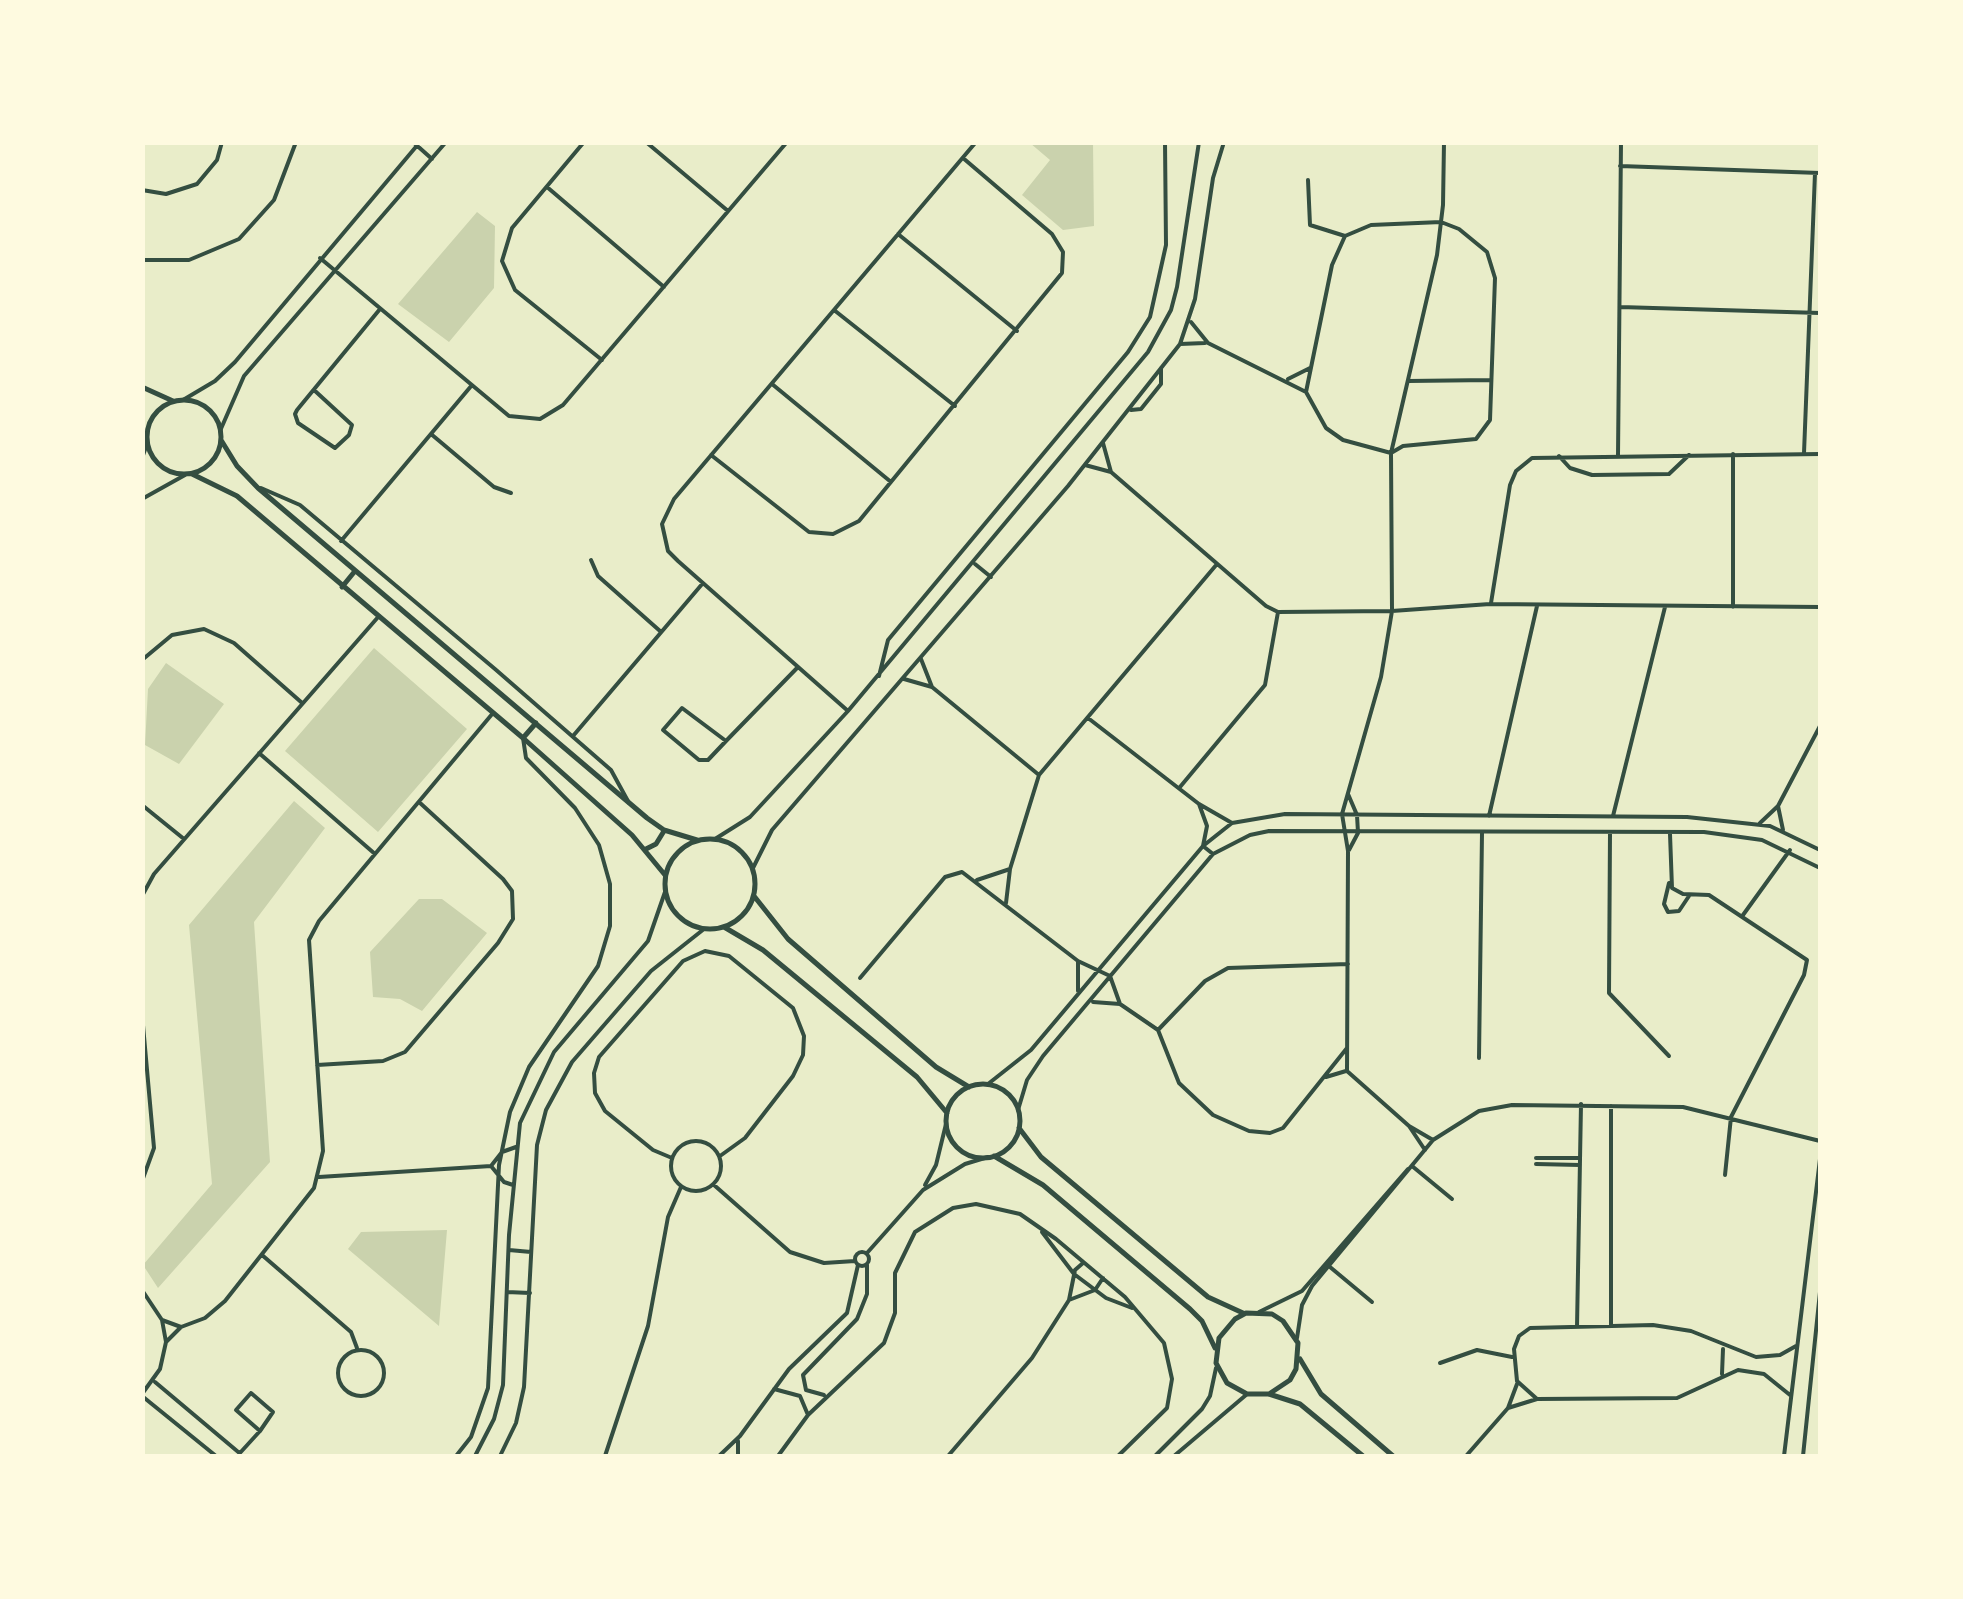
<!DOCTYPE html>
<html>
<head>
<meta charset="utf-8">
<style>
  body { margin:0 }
  #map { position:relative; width:1963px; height:1599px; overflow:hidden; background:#e9edc9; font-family:Overpass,sans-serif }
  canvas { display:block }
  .frame { position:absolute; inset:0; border:145px solid #fefae0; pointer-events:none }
</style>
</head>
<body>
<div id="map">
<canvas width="1963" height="1599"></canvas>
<div class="frame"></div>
</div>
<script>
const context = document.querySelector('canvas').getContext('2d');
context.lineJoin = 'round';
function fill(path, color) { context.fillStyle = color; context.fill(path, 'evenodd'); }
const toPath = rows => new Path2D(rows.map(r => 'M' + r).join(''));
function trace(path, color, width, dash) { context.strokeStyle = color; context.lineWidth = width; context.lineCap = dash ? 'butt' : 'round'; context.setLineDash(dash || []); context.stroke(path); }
fill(toPath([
  [1030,143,1093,143,1094,226,1063,230,1022,195,1050,160],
  [477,212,495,226,494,288,449,342,398,304],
  [374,648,467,729,378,832,285,751],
  [166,663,224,704,179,764,145,745,148,689],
  [294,801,325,828,254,922,270,1162,158,1288,143,1265,212,1184,189,925],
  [419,899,442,899,487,933,422,1011,400,999,373,997,370,952],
  [447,1230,439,1326,348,1249,361,1232]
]), '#cad2ad');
trace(toPath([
  [413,142,432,159],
  [584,142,512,228,502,261,515,290,602,360],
  [646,142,728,211],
  [1620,166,1820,173],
  [1308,180,1310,225,1345,236],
  [547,187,664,287],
  [142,190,166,194,197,184,217,160,222,142],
  [898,234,1017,331],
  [320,258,509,416,540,419,563,405,787,142],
  [142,260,189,260,239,239,274,200,296,142],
  [1620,307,1820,313],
  [834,310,955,406],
  [1191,322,1208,343,1306,392,1326,428,1343,440,1391,453,1437,255,1443,205,1444,142],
  [1180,344,1205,343],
  [1288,379,1310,368],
  [1408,381,1491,380],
  [772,384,891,482],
  [314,390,352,425,349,435,335,448,298,423,295,414,297,410,380,309],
  [1306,392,1332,265,1345,236,1371,225,1441,222,1459,229,1487,252,1495,278,1490,420,1476,439,1403,446,1391,453,1392,611,1381,677,1342,814,1348,851,1347,1071,1409,1126,1425,1150],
  [183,400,215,381,235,362,420,142],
  [1131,410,1141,409,1161,384,1161,368],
  [220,431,244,376,446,142],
  [431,434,494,487,511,493],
  [1103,443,1111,472],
  [1804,453,1815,173],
  [1733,454,1733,607],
  [711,455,809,532,833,534,859,521,1062,273,1063,252,1052,234,963,158],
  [1559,456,1570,468,1592,475,1669,474,1689,455],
  [1618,456,1621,142],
  [142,458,147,444],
  [1085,465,1111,472,1266,606,1278,612,1392,611,1490,604,1820,607],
  [261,488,300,505,495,669,611,770,629,803],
  [142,499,185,475],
  [341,541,472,385],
  [591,560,598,576,660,631],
  [975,564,991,577],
  [1491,603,1510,485,1516,471,1532,458,1820,454],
  [921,659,932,687],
  [142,660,172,635,204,629,234,643,301,702],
  [879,676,888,640,1128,352,1150,317,1166,245,1165,142],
  [904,679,932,687,1039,775],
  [848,711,678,561,668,551,662,524,674,499,976,142],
  [1088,718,1199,804,1232,823],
  [573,736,703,583],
  [726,741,708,760,699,760,663,730,682,708,726,741,798,667],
  [259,753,375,854],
  [1180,787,1265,685,1278,612],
  [1348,794,1357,815,1358,833,1349,850],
  [1199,804,1207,826,1203,846,1213,854],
  [142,805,184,839],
  [1778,806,1783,830],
  [1489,816,1537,606],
  [1613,816,1665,607],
  [1760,823,1778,806,1820,726],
  [1610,832,1609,993,1669,1056],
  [1670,834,1672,888,1683,894,1709,895,1807,960,1804,975,1731,1117,1725,1175],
  [715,839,750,817,848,711,1148,352,1171,310,1177,287,1199,142],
  [753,868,772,830,1068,486,1180,344,1195,299,1213,178,1224,142],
  [977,880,1010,869],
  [1669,883,1664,904,1668,912,1679,911,1689,896],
  [142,896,154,874,379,616],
  [1006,903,1010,869,1039,775,1217,564],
  [1743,915,1790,850],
  [1078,961,1078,991],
  [860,978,945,877,962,872,1078,961,1110,976,1120,1004],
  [1093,1002,1120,1004,1158,1030,1179,1083,1213,1115,1249,1131,1270,1133,1283,1128,1347,1048],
  [142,1014,154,1148,142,1181],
  [1158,1030,1205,981,1228,968,1348,964],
  [1479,1058,1482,833],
  [317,1065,383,1061,405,1052,498,943,513,919,512,891,503,879,419,802],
  [1326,1077,1346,1071],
  [988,1084,1031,1050,1203,846,1232,823,1285,814,1687,817,1770,826,1820,850],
  [1018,1110,1027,1080,1043,1056,1213,854,1250,835,1269,831,1704,832,1762,840,1820,868],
  [1409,1126,1433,1140],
  '671 1166a25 25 0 1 1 50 0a25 25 0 1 1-50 0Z',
  [672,1158,653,1150,605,1111,595,1093,594,1073,599,1057,683,961,705,951,729,956,793,1008,804,1036,803,1055,793,1076,745,1138,720,1156],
  [1536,1158,1580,1158],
  [1536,1164,1580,1165],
  [491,1166,504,1182,513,1185],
  [1412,1166,1452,1199],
  [319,1177,491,1166,502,1152,516,1147],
  [714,1185,790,1252,824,1263,855,1261],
  [925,1185,936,1165,946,1124],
  [1042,1232,1074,1274,1106,1298,1132,1308],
  [509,1250,531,1252],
  '855 1259a7 7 0 1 1 14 0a7 7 0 1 1-14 0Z',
  [867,1253,923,1190,965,1164,988,1157],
  [262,1255,351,1332,357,1348],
  [1330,1267,1372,1302],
  [142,1290,162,1320,166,1342,160,1369,142,1394],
  [507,1292,530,1293],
  [1069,1300,1095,1290,1103,1278],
  [1259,1312,1302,1291,1408,1169],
  [162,1320,181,1327],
  [1611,1326,1611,1106],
  [1577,1327,1581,1104],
  [1297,1338,1302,1305,1312,1286,1433,1140,1479,1111,1512,1105,1683,1107,1820,1141],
  [166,1342,181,1327,205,1318,225,1301,314,1188,323,1151,309,940,319,921,493,713],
  '338 1373a23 23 0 1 1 46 0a23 23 0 1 1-46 0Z',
  [1440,1363,1477,1350,1512,1357],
  [1722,1374,1723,1349],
  [155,1382,243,1456],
  [774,1389,800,1396,808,1415],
  [251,1393,273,1412,260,1431,236,1410,251,1393],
  [824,1395,806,1390,803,1375,857,1319,867,1294,867,1265],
  [1790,1395,1764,1374,1738,1370,1677,1398,1537,1399,1517,1381,1514,1349,1519,1336,1530,1328,1653,1325,1691,1331,1756,1357,1780,1355,1796,1346],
  [142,1396,216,1456],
  [1508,1408,1537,1399],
  [738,1441,738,1456],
  [239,1454,260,1431],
  [456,1456,471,1437,488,1388,499,1165,510,1112,529,1067,598,966,610,926,610,884,599,845,575,808,526,758,523,738],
  [475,1456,494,1419,503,1385,509,1235,520,1123,554,1052,648,941,665,892],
  [500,1456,516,1423,524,1387,537,1145,546,1110,572,1062,651,971,704,929],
  [605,1456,648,1326,668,1217,681,1187],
  [719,1456,740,1436,789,1369,847,1313,858,1265],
  [778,1456,808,1415,884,1343,895,1313,895,1273,915,1232,953,1208,976,1204,1020,1214,1056,1239,1125,1297,1164,1343,1172,1379,1167,1408,1118,1456],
  [948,1456,1032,1358,1069,1300,1075,1270,1083,1263],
  [1155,1456,1202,1409,1210,1396,1216,1368],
  [1174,1456,1246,1395],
  [1466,1456,1508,1408,1517,1384],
  [1784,1456,1820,1159],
  [1803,1456,1820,1292]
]), '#344e41', 4);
trace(toPath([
  [142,387,173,401],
  '147 437a37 37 0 1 1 74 0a37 37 0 1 1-74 0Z',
  [221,440,237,466,258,488,647,818,664,830,697,840],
  [192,474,237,496,523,738,632,835,665,875],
  [342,587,355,571],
  [523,738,536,723],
  '665 884a45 45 0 1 1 90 0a45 45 0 1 1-90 0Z',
  [646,849,656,844,664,831],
  [754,896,788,939,936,1067,969,1087],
  [724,927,763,950,917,1077,947,1113],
  '946 1121a37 37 0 1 1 74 0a37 37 0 1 1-74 0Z',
  [1019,1128,1041,1157,1208,1297,1243,1313],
  [994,1156,1043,1185,1190,1309,1202,1321,1215,1348],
  [1300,1359,1321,1394,1393,1456],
  [1269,1394,1290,1380,1296,1369,1298,1343,1283,1321,1272,1314,1246,1313,1235,1319,1219,1338,1216,1363,1227,1383,1247,1394,1269,1394,1300,1404,1363,1456]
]), '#344e41', 5);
</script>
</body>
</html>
